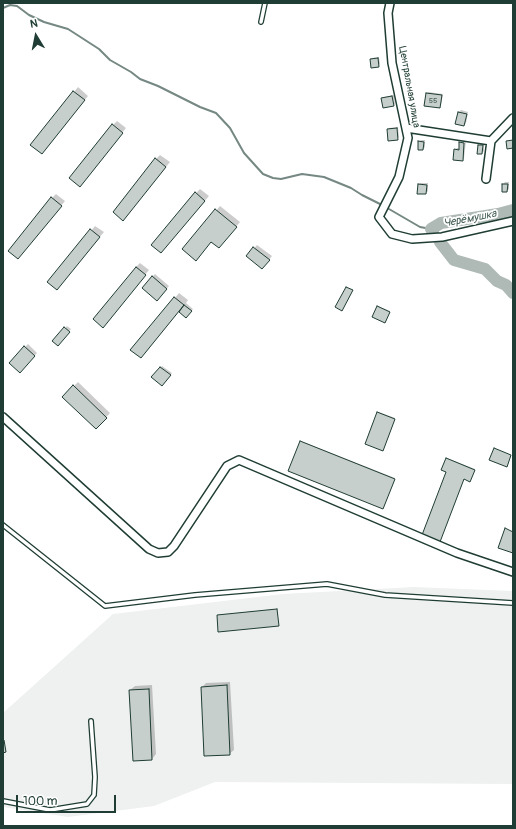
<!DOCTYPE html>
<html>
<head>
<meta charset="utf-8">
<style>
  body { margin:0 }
  #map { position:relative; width:516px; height:829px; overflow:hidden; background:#fff; font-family:Pangolin,sans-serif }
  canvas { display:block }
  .frame { position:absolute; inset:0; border:4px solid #1f3d34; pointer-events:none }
  .north { position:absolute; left:16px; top:16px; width:40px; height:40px; -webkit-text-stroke:3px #fff; paint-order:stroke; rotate:350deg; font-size:11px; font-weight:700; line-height:16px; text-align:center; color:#1f3d34 }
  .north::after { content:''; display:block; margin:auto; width:14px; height:18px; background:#1f3d34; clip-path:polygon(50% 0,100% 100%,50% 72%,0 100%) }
  .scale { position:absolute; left:16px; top:795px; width:100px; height:18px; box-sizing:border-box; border:2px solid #1f3d34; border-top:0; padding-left:5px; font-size:12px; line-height:14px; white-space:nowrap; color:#1f3d34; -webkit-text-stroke:3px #fff; paint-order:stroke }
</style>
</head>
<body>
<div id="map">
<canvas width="516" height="829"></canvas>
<div class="frame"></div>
<div class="north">N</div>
<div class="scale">100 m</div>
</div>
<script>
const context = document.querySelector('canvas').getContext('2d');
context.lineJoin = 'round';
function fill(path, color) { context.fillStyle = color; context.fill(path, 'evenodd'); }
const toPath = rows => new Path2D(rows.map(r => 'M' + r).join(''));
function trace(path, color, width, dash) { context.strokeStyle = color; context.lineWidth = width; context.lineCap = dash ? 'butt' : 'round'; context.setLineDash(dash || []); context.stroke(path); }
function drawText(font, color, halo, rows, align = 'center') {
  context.font = font + ' Pangolin,sans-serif'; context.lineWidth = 3.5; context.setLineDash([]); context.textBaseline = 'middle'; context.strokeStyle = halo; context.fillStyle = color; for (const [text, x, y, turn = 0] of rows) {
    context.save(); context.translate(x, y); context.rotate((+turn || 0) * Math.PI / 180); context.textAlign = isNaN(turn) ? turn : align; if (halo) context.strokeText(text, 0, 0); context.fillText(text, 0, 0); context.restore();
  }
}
fill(toPath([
  [414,587,513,591,513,784,215,782,154,806,68,817,3,807,3,713,113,614,283,594]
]), '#eef1f0');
fill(toPath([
  [379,57,380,64,378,66,371,60,372,58],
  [78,87,88,96,46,149,74,92],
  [428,92,443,94,441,105,439,107,427,93],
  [394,95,395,104,393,106,382,99,384,97],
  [461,110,468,112,466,123,464,125,456,123,459,112],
  [117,121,126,128,84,181,113,125],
  [398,127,399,137,397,139,388,130,389,128],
  [421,140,425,140,425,147,423,149,419,142],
  [462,141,466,141,464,158,463,160,455,150,457,148,460,148,460,143],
  [480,144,484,144,484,151,482,153,479,146],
  [160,155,170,162,127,215,156,159],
  [505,182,509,182,509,189,507,191,503,184],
  [420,183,428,183,428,191,426,193,419,185],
  [200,189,209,196,161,252,196,193],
  [56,194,65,201,18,258,52,198],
  [220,206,240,222,223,243,212,241,184,249],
  [95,226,104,232,61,284,49,282],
  [257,245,272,256,265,265,247,256],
  [140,263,149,270,107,322,136,267],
  [155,274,169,286,160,297,152,277],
  [179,293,188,300,186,303,193,309,186,317,179,311,145,353,132,350],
  [378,306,390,311,385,321,378,307],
  [67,326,71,329,60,343,54,341],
  [28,344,37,353,20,372,10,363],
  [162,366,172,373,164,383,153,377],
  [78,382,110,413,96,428,63,397],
  [379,412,395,418,384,449,378,413],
  [301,441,395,478,384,507,301,442],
  [447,458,475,469,471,480,464,478,440,540,447,472],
  [230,682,234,750,229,754,202,687,206,683],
  [152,685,156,754,152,759,134,760,130,690,135,686]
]), '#0003');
trace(toPath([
  [3,8,10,5,17,6,29,15,44,22,68,29,99,49,110,60,131,72,140,79,158,86,200,107,216,113,230,128,244,153,263,174,273,178,281,179,302,174,324,177,351,188,362,195,380,204],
  [389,209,420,227,431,229]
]), '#758883', 2);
trace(toPath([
  [433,232,431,229,441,223,498,214,513,210],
  [440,242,454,260,485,269,497,281,506,285,513,293]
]), '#afbab7', 12);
const building = toPath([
  [378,58,379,67,371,68,370,59,378,58],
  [73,91,85,100,42,154,30,145,73,91],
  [426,93,442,95,440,108,424,106,426,93],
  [392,96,394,106,383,108,381,98,392,96],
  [458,112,467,114,464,126,455,124,458,112],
  [112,124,123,133,80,187,69,178,112,124],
  [397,128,398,140,388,141,387,129,397,128],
  [513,140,513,148,507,149,506,141,513,140],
  [418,141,424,142,423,150,418,150,418,141],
  [459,142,464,143,463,161,453,160,454,149,459,150,459,142],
  [478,145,483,145,482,154,477,154,478,145],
  [155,158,166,167,123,221,113,212,155,158],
  [418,184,427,185,426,194,417,194,418,184],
  [502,184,508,184,507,192,502,192,502,184],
  [195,192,205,201,161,253,151,245,195,192],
  [51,197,62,206,18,259,8,251,51,197],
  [215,209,237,227,219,248,211,242,196,261,182,249,215,209],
  [90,229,100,237,57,290,47,282,90,229],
  [253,247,270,260,262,269,246,256,253,247],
  [136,267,146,275,103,328,93,319,136,267],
  [152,276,167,289,157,301,142,288,152,276],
  [346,287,353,290,342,311,335,307,346,287],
  [174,297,184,305,141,358,130,350,174,297],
  [184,305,192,311,186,318,179,312,184,305],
  [377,306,390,312,385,323,372,317,377,306],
  [64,327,70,332,58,346,52,341,64,327],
  [24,346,35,356,20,373,9,363,24,346],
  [160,367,171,375,162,386,151,377,160,367],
  [73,385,107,418,96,429,62,397,73,385],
  [377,412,395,419,383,451,365,444,377,412],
  [300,441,395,479,383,509,288,471,300,441],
  [494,448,511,455,507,467,489,460,494,448],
  [446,458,475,470,470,482,464,479,440,542,422,535,446,472,441,470,446,458],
  [505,528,513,532,513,553,498,548,505,528],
  [277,609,279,626,218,632,217,615,277,609],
  [227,685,230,755,204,756,201,687,227,685],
  [149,689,152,760,133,761,129,690,149,689],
  [3,740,4,740,6,752,3,753,3,740]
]);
fill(building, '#c7cfcc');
trace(building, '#1f3d34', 1);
const lane = toPath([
  [261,22,265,3],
  [3,525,105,606,195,595,327,584,385,595,513,603],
  [3,801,50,810,87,804,94,795,95,777,91,721]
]);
const street = toPath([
  [390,3,388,13,392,63,408,138,399,177,379,217,392,234,412,239,442,237,513,221],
  [406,128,491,141],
  [486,179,491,141,513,118],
  [3,417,149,549,158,553,168,552,174,546,227,466,239,460,457,553,513,572]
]);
trace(lane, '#1f3d34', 6);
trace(street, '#1f3d34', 10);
trace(lane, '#fff', 3.5);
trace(street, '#fff', 7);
drawText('8px', '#49625a', null, [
  ["55",433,101]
]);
drawText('10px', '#1f3d34', '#fff', [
  ["Центральная улица",409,87,80]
]);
drawText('italic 11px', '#4a625b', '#fff', [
  ["Черёмушка",470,219,-11]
]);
</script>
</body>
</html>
